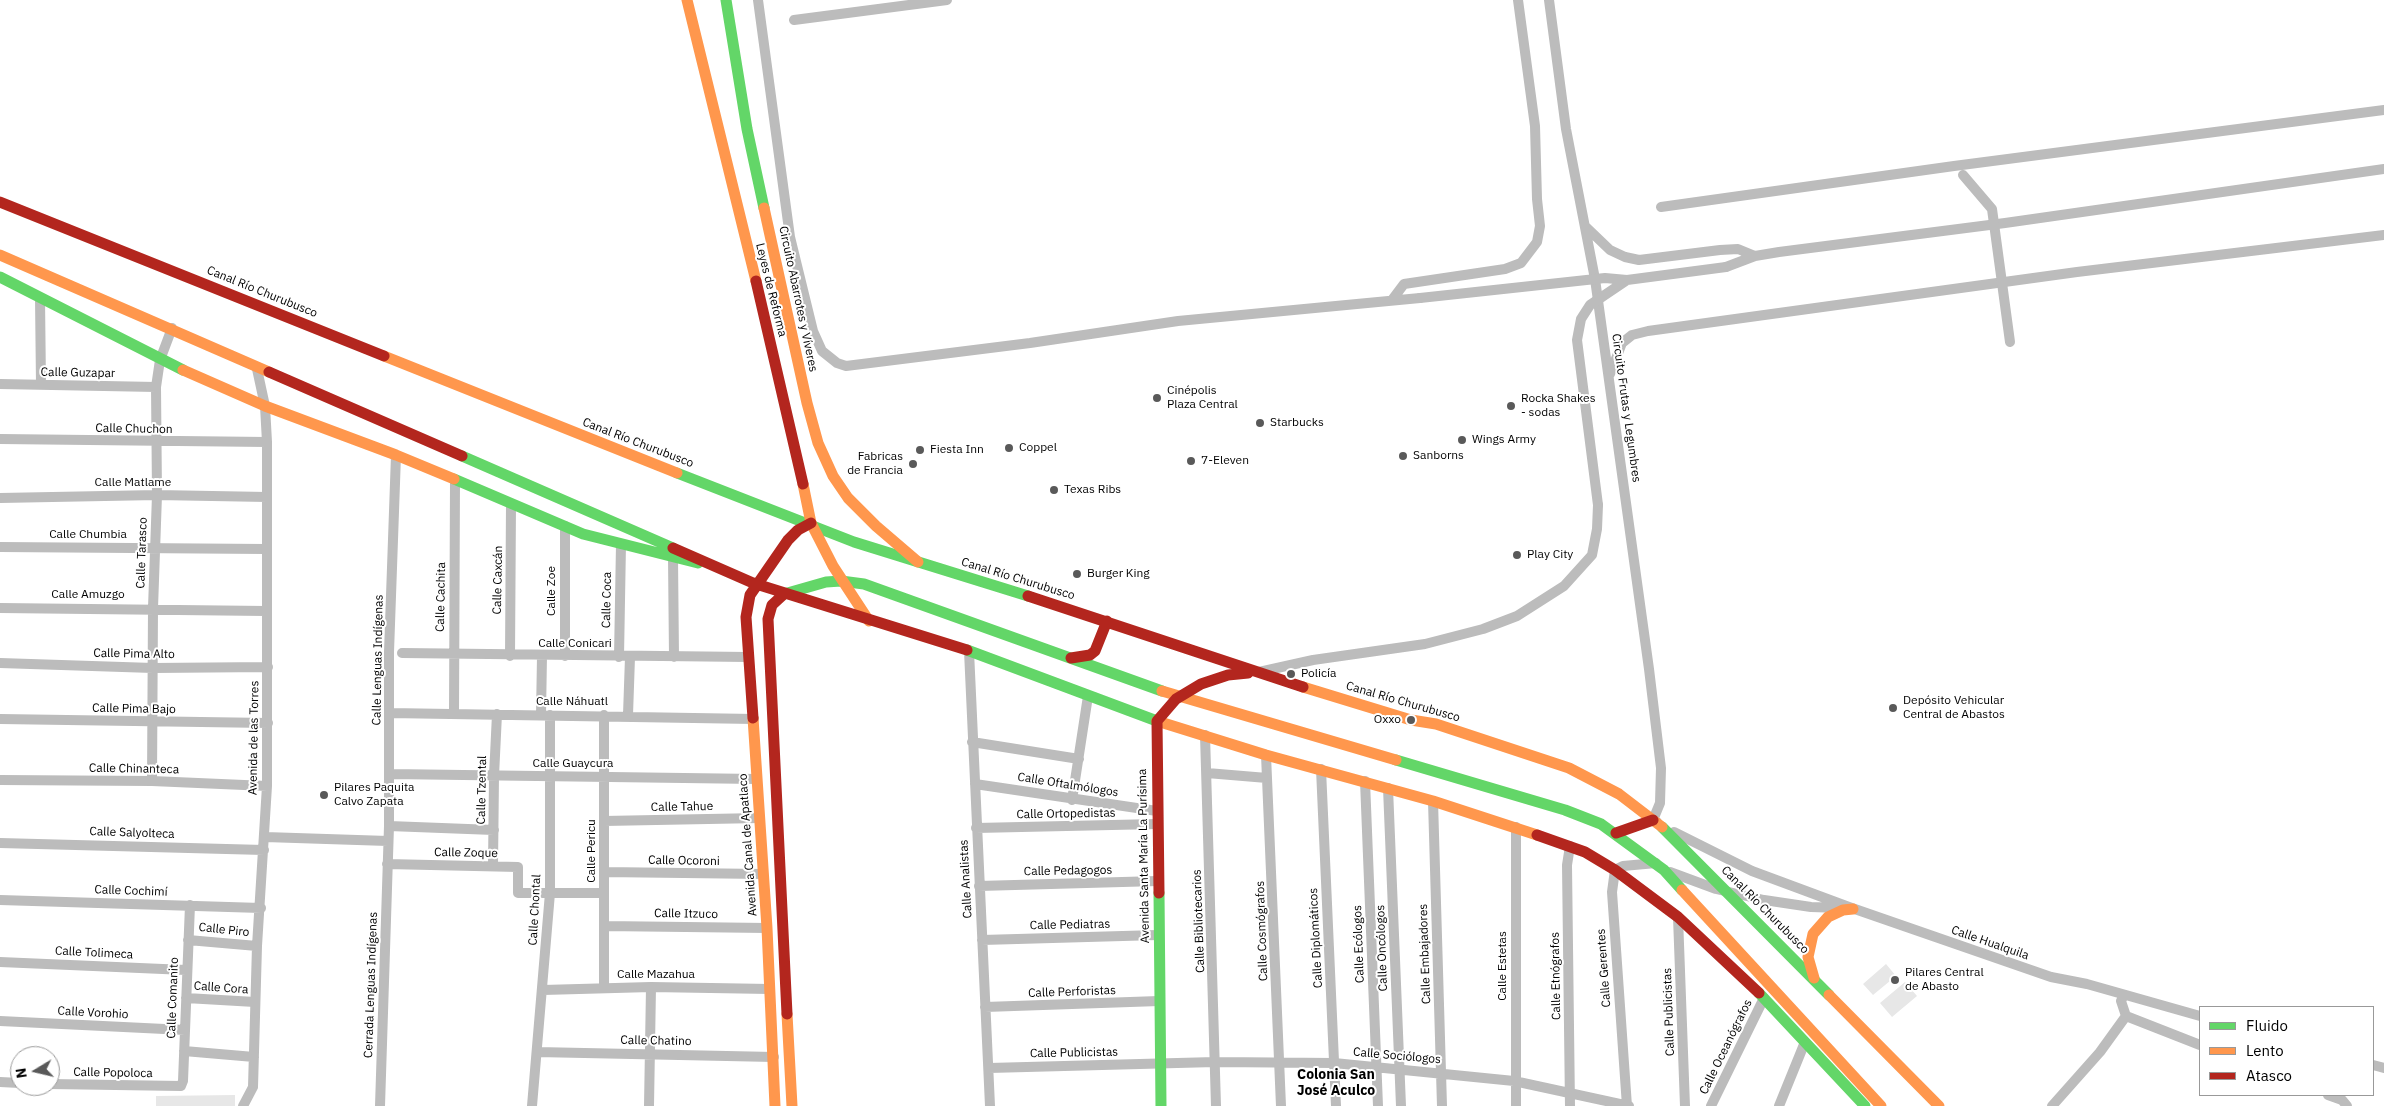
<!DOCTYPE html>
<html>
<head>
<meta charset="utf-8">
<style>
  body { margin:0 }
  #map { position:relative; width:2384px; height:1106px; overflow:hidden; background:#fff; font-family:"IBM Plex Sans",sans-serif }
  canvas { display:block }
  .legend { position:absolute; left:2199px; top:1006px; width:175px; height:90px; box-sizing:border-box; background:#fff; border:1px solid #999; margin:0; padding:6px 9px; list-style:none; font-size:15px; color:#000 }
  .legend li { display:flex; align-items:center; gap:10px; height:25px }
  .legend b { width:25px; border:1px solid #999 }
  .north { position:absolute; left:10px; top:1046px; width:50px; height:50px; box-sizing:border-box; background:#fff; border:1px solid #999; border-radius:50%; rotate:261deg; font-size:14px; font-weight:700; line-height:20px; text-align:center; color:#000 }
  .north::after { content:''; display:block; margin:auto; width:18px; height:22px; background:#595959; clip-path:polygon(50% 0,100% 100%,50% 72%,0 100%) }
</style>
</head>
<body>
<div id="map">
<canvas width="2384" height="1106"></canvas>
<ul class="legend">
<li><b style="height:6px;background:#63d668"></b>Fluido</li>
<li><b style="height:6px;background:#ff974d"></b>Lento</li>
<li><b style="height:6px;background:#b3261e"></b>Atasco</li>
</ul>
<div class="north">N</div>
</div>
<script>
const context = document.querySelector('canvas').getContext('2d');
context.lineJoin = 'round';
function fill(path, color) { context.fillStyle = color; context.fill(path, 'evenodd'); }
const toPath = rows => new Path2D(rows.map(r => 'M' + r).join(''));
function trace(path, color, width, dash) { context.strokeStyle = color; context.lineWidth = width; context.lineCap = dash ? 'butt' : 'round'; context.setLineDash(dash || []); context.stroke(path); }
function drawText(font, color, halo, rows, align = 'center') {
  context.font = font + ' "IBM Plex Sans",sans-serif'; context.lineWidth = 4; context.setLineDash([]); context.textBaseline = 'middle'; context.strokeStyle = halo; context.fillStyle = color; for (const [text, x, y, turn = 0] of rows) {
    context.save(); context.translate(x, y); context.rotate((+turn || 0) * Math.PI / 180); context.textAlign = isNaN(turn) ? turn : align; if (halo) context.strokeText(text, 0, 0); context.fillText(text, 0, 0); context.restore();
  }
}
fill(toPath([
  [1886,964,1896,976,1873,995,1863,984],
  [1905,982,1917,996,1892,1017,1880,1003],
  [235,1095,235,1106,156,1106,156,1096]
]), '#e7e7e7');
trace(toPath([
  [758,0,790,237,813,331,822,351,837,363,846,366,1030,343,1178,321,1420,298],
  [1549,0,1566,129,1595,279,1649,669,1661,768,1660,803,1653,820,1657,822],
  [794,20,947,0],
  [1661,207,1954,166,2384,110],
  [1586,227,1610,250,1625,257,1639,260,1720,250,1738,249,1755,256],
  [1726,267,1755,256,1779,252,2005,223,2384,169],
  [40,298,41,385],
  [1392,300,1404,284,1505,269,1521,263,1537,242,1540,226,1537,199,1535,126,1518,0],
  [1610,374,1622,343,1632,335,1648,331,2077,272,2384,235],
  [0,384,156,387],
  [0,439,267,442],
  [0,498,157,495,267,497],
  [565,526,565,656],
  [0,547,266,549],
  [673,558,674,657],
  [0,608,266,611],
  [969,651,990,1106],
  [402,653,748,657],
  [510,656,511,504],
  [619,657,621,544],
  [0,663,153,668,268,667],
  [1259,672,1313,660,1425,644,1483,629,1517,616,1564,586,1592,555,1597,529,1598,505],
  [390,713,754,719],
  [454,714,455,481],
  [541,715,542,656],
  [604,715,604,988],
  [628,715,630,657],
  [0,719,268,723],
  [1205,735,1216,1106],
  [972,742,1079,759],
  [1266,755,1281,1106],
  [1321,769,1336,1106],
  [1207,773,1267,778],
  [390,774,757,779],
  [0,780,152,781,267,786],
  [152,781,153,608,157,495,156,387,160,360,172,328],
  [1365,781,1378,1106],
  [975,784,1157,811],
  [1388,788,1401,1106],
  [1072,800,1088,696],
  [1433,801,1442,1106],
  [604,821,760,818],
  [389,826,494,830],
  [976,828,1157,824],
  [1674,832,1752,871,1849,907,2051,977,2087,984,2200,1016],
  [265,837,388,841],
  [0,843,264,850],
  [387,864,518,867,518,893,604,893],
  [493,866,494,776,497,714],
  [604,872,763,874],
  [1670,872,1716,889,1764,900,1811,907,1841,908],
  [979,886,1158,881],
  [0,900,261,908],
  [1678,917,1685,1106],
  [604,926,767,928],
  [188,940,257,946],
  [982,940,1158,935],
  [0,962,186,970],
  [543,990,651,987,770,989],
  [2124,995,2121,1001,2126,1016],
  [186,998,255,1002],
  [985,1007,1159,1001],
  [2126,1016,2200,1045],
  [0,1021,185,1030],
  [184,1051,254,1057],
  [537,1052,774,1057],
  [2373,1065,2384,1068],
  [989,1068,1215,1062,1334,1063,1514,1081,1629,1106],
  [0,1082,20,1083],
  [50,1084,181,1086,183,1081,190,905],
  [2328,1095,2342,1100,2347,1106],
  [243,1106,253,1087,257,946,267,786,267,442,265,406,257,369],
  [380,1106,389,826,389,652,396,455],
  [532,1106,550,893,550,715],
  [649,1106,651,987],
  [1516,1106,1516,827],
  [1570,1106,1567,865,1570,846],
  [1627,1106,1612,892,1615,870,1623,866,1656,863],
  [1711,1106,1764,998],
  [1779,1106,1805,1042],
  [2052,1106,2100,1052,2126,1016]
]), '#bcbcbc', 10);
trace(toPath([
  [726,0,747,129,764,208],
  [0,277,183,370],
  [462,456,673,548],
  [677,473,854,542,1028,596],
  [454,479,583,534,698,563],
  [784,594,826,582,841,581,864,584,1162,691],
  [967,650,1157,721],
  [1396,760,1565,810,1601,824,1664,870,1682,890],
  [1662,827,1829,995],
  [1159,893,1161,1106],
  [1759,993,1865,1106]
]), '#63d668', 11);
trace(toPath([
  [687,0,756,281],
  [764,208,807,403,818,443,833,476,848,498,876,526,918,562],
  [0,255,269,372],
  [384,356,677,473],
  [183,370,265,406,396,455,454,479],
  [803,484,811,523,833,566,869,621],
  [1303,687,1411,720,1436,724,1569,768,1619,794,1662,827],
  [1162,691,1396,760],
  [753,718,767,928,775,1106],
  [1157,721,1266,755,1433,801,1537,835],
  [1682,890,1881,1106],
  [1814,978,1808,957,1813,934,1828,917,1843,910,1853,909],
  [1829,995,1939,1106],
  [787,1014,792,1106]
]), '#ff974d', 11);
trace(toPath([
  [0,202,384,356],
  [756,281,803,484],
  [269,372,462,456],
  [673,548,753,583,967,650],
  [784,594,772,605,768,619,787,1014],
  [1028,596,1303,687],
  [1071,658,1090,655,1095,651,1107,621],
  [753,718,746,617,750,595,788,540,798,530,811,523],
  [1616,833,1653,820],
  [1537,835,1585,852,1615,870,1678,917,1759,993],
  [1159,893,1157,721,1176,699,1201,684,1228,675,1248,673]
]), '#b3261e', 11);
trace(toPath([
  [1963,175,1992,209,2010,342],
  [1420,298,1605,278,1627,280],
  [1598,505,1577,340,1581,319,1590,305,1627,280,1726,267]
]), '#bcbcbc', 10);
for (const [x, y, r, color] of [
  [1157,398,5,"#595959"],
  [1511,406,5,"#595959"],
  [1260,423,5,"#595959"],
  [1462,440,5,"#595959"],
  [1009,448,5,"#595959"],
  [920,450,5,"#595959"],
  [1403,456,5,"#595959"],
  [1191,461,5,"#595959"],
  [913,464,5,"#595959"],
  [1054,490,5,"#595959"],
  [1517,555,5,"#595959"],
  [1077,574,5,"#595959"],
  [1291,674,5,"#595959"],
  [1893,708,5,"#595959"],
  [1411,720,5,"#595959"],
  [324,795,5,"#595959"],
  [1895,980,5,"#595959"]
]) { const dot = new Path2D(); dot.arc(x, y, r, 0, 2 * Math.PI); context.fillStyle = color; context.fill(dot); trace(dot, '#fff', 2); }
drawText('12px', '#000', '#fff', [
  ["Leyes de Reforma",771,290,76],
  ["Canal Río Churubusco",262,292,22],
  ["Circuito Abarrotes y Víveres",798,299,78],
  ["Calle Guzapar",78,373,1],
  ["Circuito Frutas y Legumbres",1626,408,82],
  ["Calle Chuchon",134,429,1],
  ["Canal Río Churubusco",638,443,21],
  ["Calle Matlame",133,483],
  ["Calle Chumbia",88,535],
  ["Calle Tarasco",142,553,-88],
  ["Canal Río Churubusco",1018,579,17],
  ["Calle Caxcán",498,580,-89],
  ["Calle Zoe",552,591,-90],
  ["Calle Amuzgo",88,595],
  ["Calle Cachita",441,597,-89],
  ["Calle Coca",607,600,-89],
  ["Calle Conicari",575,644],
  ["Calle Pima Alto",134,654,1],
  ["Calle Lenguas Indígenas",378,660,-89],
  ["Calle Náhuatl",572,702],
  ["Canal Río Churubusco",1403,702,16],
  ["Calle Pima Bajo",134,709,1],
  ["Avenida de las Torres",254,738,-89],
  ["Calle Guaycura",573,764],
  ["Calle Chinanteca",134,769,1],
  ["Calle Oftalmólogos",1068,785,9],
  ["Calle Tzental",482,790,-89],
  ["Calle Tahue",682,807,-1],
  ["Calle Ortopedistas",1066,814,-1],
  ["Calle Salyolteca",132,833,2],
  ["Avenida Canal de Apatlaco",748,845,-94],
  ["Calle Pericu",592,851,-90],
  ["Calle Zoque",466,853,1],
  ["Avenida Santa María La Purísima",1144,856,-91],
  ["Calle Ocoroni",684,861,1],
  ["Calle Pedagogos",1068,871,-1],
  ["Calle Analistas",966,879,-93],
  ["Calle Cochimí",131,891,2],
  ["Calle Chontal",535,910,-87],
  ["Canal Río Churubusco",1765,910,45],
  ["Calle Itzuco",686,914,1],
  ["Calle Bibliotecarios",1199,921,-92],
  ["Calle Pediatras",1070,925,-1],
  ["Calle Piro",224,930,6],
  ["Calle Cosmógrafos",1262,931,-92],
  ["Calle Diplomáticos",1316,938,-93],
  ["Calle Hualquila",1990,943,19],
  ["Calle Ecólogos",1359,944,-92],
  ["Calle Oncólogos",1382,948,-92],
  ["Calle Tolimeca",94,953,3],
  ["Calle Embajadores",1425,954,-92],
  ["Calle Estetas",1503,966,-90],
  ["Calle Gerentes",1604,968,-94],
  ["Calle Mazahua",656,975],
  ["Calle Etnógrafos",1556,976,-91],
  ["Cerrada Lenguas Indígenas",371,985,-88],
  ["Calle Cora",221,988,4],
  ["Calle Perforistas",1072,992,-2],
  ["Calle Comanito",173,998,-88],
  ["Calle Publicistas",1669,1012,-92],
  ["Calle Vorohio",93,1013,3],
  ["Calle Chatino",656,1041,1],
  ["Calle Oceanógrafos",1726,1047,-64],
  ["Calle Publicistas",1074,1053,-1],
  ["Calle Sociólogos",1397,1056,5],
  ["Calle Popoloca",113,1073,1]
]);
drawText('12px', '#000', '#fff', [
  ["Cinépolis",1167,391],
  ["Plaza Central",1167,405],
  ["Rocka Shakes",1521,399],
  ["- sodas",1521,413],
  ["Starbucks",1270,423],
  ["Wings Army",1472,440],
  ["Coppel",1019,448],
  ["Fiesta Inn",930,450],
  ["Sanborns",1413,456],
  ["Fabricas",903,457,"right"],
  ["de Francia",903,471,"right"],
  ["7-Eleven",1201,461],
  ["Texas Ribs",1064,490],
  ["Play City",1527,555],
  ["Burger King",1087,574],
  ["Policía",1301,674],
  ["Depósito Vehicular",1903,701],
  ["Central de Abastos",1903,715],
  ["Oxxo",1401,720,"right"],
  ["Pilares Paquita",334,788],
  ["Calvo Zapata",334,802],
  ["Pilares Central",1905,973],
  ["de Abasto",1905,987]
], 'left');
drawText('bold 14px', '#000', '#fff', [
  ["Colonia San",1336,1075],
  ["José Aculco",1336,1091]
]);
</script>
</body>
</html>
